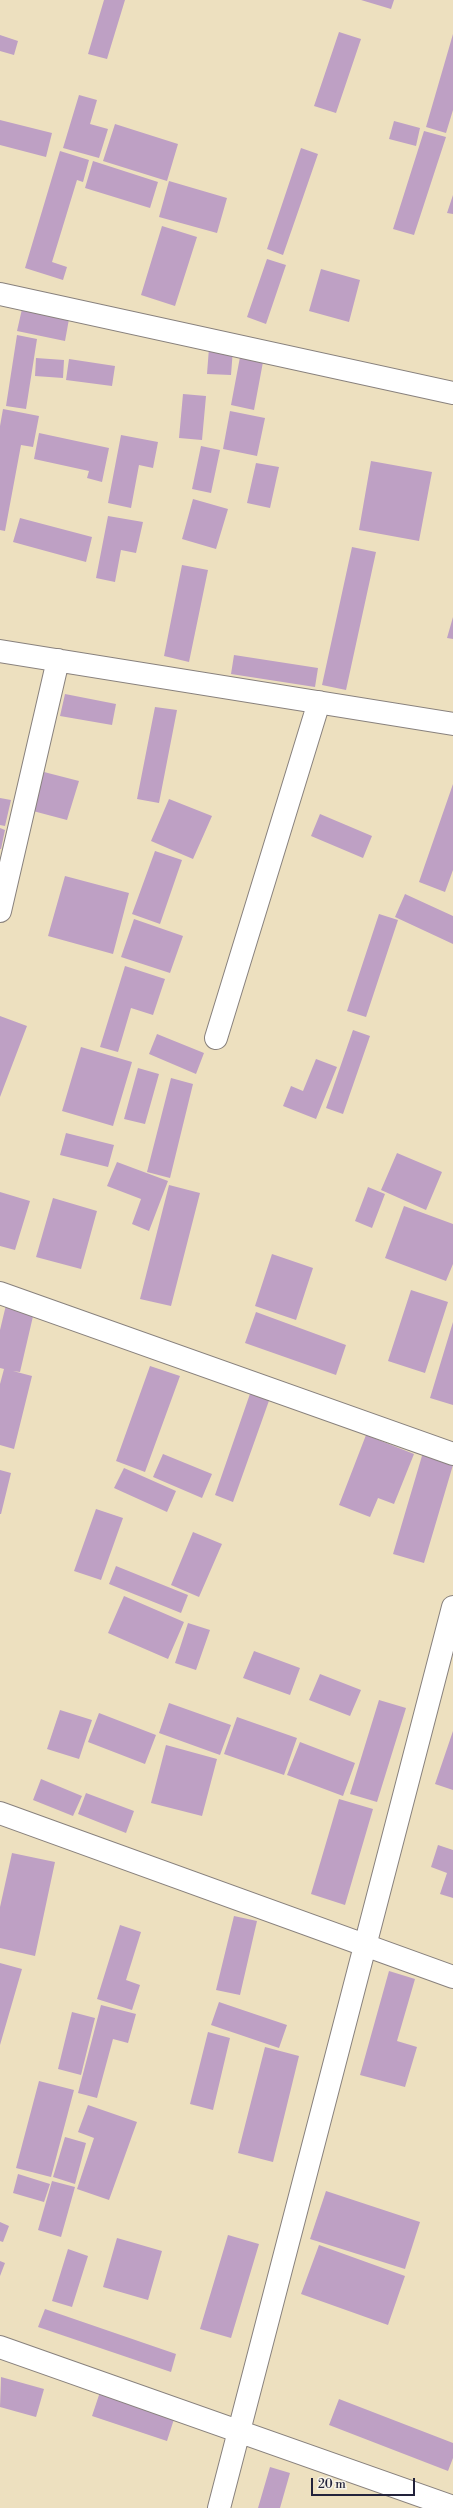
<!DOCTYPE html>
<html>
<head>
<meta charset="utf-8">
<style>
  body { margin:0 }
  #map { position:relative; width:453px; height:2508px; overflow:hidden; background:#ede0bf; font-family:"Libre Bodoni",serif }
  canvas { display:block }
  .scale { position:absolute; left:311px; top:2478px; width:104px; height:18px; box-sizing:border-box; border:2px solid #22223b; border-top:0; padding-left:5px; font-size:12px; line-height:14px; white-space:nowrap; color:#22223b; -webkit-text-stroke:3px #f7f3e8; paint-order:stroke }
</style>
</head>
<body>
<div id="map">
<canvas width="453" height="2508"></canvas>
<div class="scale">20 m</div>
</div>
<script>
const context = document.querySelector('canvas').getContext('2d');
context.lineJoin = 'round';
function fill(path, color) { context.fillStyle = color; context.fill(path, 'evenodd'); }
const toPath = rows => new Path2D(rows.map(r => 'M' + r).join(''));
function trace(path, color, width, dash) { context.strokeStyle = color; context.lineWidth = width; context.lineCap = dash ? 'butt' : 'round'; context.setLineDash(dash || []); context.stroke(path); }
fill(toPath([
  [104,0,125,0,107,59,88,54],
  [361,0,394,0,391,9],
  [339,32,361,39,336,113,314,106],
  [453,34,453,110,446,133,426,127],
  [0,35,18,41,14,55,0,51],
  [79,95,97,100,90,124,108,129,99,158,63,148],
  [0,120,52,133,46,157,0,145],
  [394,121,420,128,416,146,389,139],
  [115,124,178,144,167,181,103,161],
  [424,131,446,137,414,235,393,229],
  [301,148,318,154,283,255,267,249],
  [60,151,89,160,83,182,77,180,52,262,67,267,63,280,25,268],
  [93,161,158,182,150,208,85,188],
  [169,181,227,198,217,233,159,217],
  [453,195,453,214,447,213],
  [162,226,197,237,175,306,141,295],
  [267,259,286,265,266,324,247,317],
  [321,269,360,280,349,322,309,311],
  [22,309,69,319,65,341,17,331],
  [17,335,37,339,26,409,6,406],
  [209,348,233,349,231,375,207,374],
  [240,357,263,362,254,410,231,405],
  [36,358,64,360,63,378,35,376],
  [69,359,115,366,112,386,66,380],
  [183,394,206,396,202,440,179,438],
  [3,409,39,416,33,447,21,445,5,531,0,530,0,426],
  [230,411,265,418,257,456,223,449],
  [39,433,109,448,102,482,87,478,89,471,34,459],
  [121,435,158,442,153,468,139,465,131,508,108,503],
  [201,446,220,450,211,493,192,489],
  [371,461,432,472,419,541,359,530],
  [256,463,279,467,270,508,247,503],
  [193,499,228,509,216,549,182,539],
  [108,516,143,522,136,553,121,550,115,582,96,578],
  [20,518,92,537,86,562,13,542],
  [352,547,376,552,346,690,322,685],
  [182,565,208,570,189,662,164,656],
  [453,617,453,639,447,638],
  [234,655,318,668,315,687,231,674],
  [65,694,116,704,112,725,60,716],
  [155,707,177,710,159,803,137,799],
  [44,772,79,781,67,820,33,811],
  [453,784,453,870,445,892,419,882],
  [0,798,11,800,5,826,0,825],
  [169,799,212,816,193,859,151,841],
  [320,814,372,836,363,858,311,836],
  [0,828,5,830,1,849,0,849],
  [155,851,182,860,160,924,132,914],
  [65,876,129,893,113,954,48,936],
  [405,894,453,916,453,944,395,917],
  [379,914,398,920,366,1017,347,1011],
  [134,919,183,936,170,973,121,957],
  [125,966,165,979,153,1015,131,1008,118,1052,100,1047],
  [0,1016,27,1026,0,1097],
  [353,1030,370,1036,343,1114,326,1108],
  [157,1034,204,1053,196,1074,149,1054],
  [81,1047,132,1062,113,1126,62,1111],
  [316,1059,337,1067,316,1119,283,1106,291,1086,303,1091],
  [138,1068,159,1074,145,1124,124,1119],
  [171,1078,193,1084,170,1178,147,1172],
  [66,1133,114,1145,108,1167,60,1155],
  [397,1153,442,1172,426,1210,381,1190],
  [117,1162,168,1181,149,1231,132,1224,141,1199,107,1186],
  [169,1185,200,1193,171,1306,140,1299],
  [368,1187,385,1194,372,1228,355,1221],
  [0,1192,30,1201,15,1250,0,1246],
  [53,1198,97,1211,81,1269,36,1257],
  [404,1206,453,1224,453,1264,446,1281,385,1258],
  [272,1254,313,1268,296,1320,255,1306],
  [411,1290,448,1302,425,1373,388,1361],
  [6,1305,34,1312,20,1372,13,1371,32,1376,14,1449,0,1445,0,1384,4,1369,0,1368,0,1330],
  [256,1312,346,1345,336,1375,245,1343],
  [453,1322,453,1405,430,1398],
  [150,1366,180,1376,145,1472,116,1461],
  [252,1388,271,1395,233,1502,215,1495],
  [366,1435,414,1454,394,1504,378,1498,370,1517,339,1505],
  [424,1449,453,1458,453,1465,424,1563,393,1554],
  [163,1454,212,1474,202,1498,153,1477],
  [124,1468,176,1491,167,1512,114,1488],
  [0,1470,11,1473,1,1514,0,1514],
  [96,1509,123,1518,101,1580,74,1571],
  [193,1532,222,1544,199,1597,171,1585],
  [116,1566,188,1595,181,1613,109,1584],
  [124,1596,184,1622,168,1659,108,1633],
  [188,1623,210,1630,196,1670,175,1663],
  [254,1651,300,1668,290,1695,243,1678],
  [320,1674,361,1690,350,1716,309,1700],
  [379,1700,406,1708,377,1802,350,1794],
  [169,1703,231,1725,220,1755,159,1733],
  [60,1710,92,1720,79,1759,47,1749],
  [99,1713,156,1735,145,1764,88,1742],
  [237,1717,297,1738,284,1775,224,1754],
  [453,1731,453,1790,435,1784],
  [300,1742,355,1763,343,1796,287,1775],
  [166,1745,217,1759,202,1816,151,1803],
  [41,1779,82,1796,73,1816,33,1800],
  [86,1793,134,1811,126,1833,78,1814],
  [339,1799,373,1809,345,1905,311,1894],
  [438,1845,453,1850,453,1898,440,1894,447,1873,431,1867],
  [12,1853,55,1862,35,1956,0,1948,0,1907],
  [234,1916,257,1921,240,1995,216,1990],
  [120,1925,141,1932,126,1980,140,1985,132,2010,97,1999],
  [0,1963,22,1969,0,2045],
  [389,1971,415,1979,397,2041,417,2047,405,2087,360,2075],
  [219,2002,287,2025,279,2048,211,2025],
  [101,2005,136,2014,128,2043,113,2039,97,2098,78,2093],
  [72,2012,95,2018,81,2075,58,2069],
  [208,2032,230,2038,213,2110,190,2104],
  [265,2047,299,2056,273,2162,238,2153],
  [39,2081,74,2090,51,2177,16,2168],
  [88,2105,137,2122,109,2200,77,2189,94,2138,78,2132],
  [65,2137,86,2143,75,2184,53,2177],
  [18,2174,50,2184,44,2202,13,2193],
  [52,2181,75,2187,61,2237,38,2230],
  [326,2191,420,2222,405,2269,310,2239],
  [0,2222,9,2226,3,2242,0,2241],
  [228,2235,259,2244,231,2338,200,2329],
  [117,2238,162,2251,148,2300,103,2287],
  [319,2245,405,2276,388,2325,301,2294],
  [68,2249,88,2256,72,2307,52,2301],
  [0,2261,5,2263,0,2276],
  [45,2309,176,2354,171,2372,38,2327],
  [1,2377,44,2389,36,2417,0,2407],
  [100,2392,175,2416,167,2441,92,2416],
  [339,2399,453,2443,453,2458,448,2471,329,2425],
  [270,2467,290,2473,280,2508,258,2508]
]), '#bea0c4');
const minor = toPath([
  [0,294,453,393],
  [0,651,453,724],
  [0,911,58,660],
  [216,1038,319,702],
  [0,1293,453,1454],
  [0,1813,453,1977],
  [0,2347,453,2507],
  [219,2508,453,1607]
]);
trace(minor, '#88817d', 24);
trace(minor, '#fff', 22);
</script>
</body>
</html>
